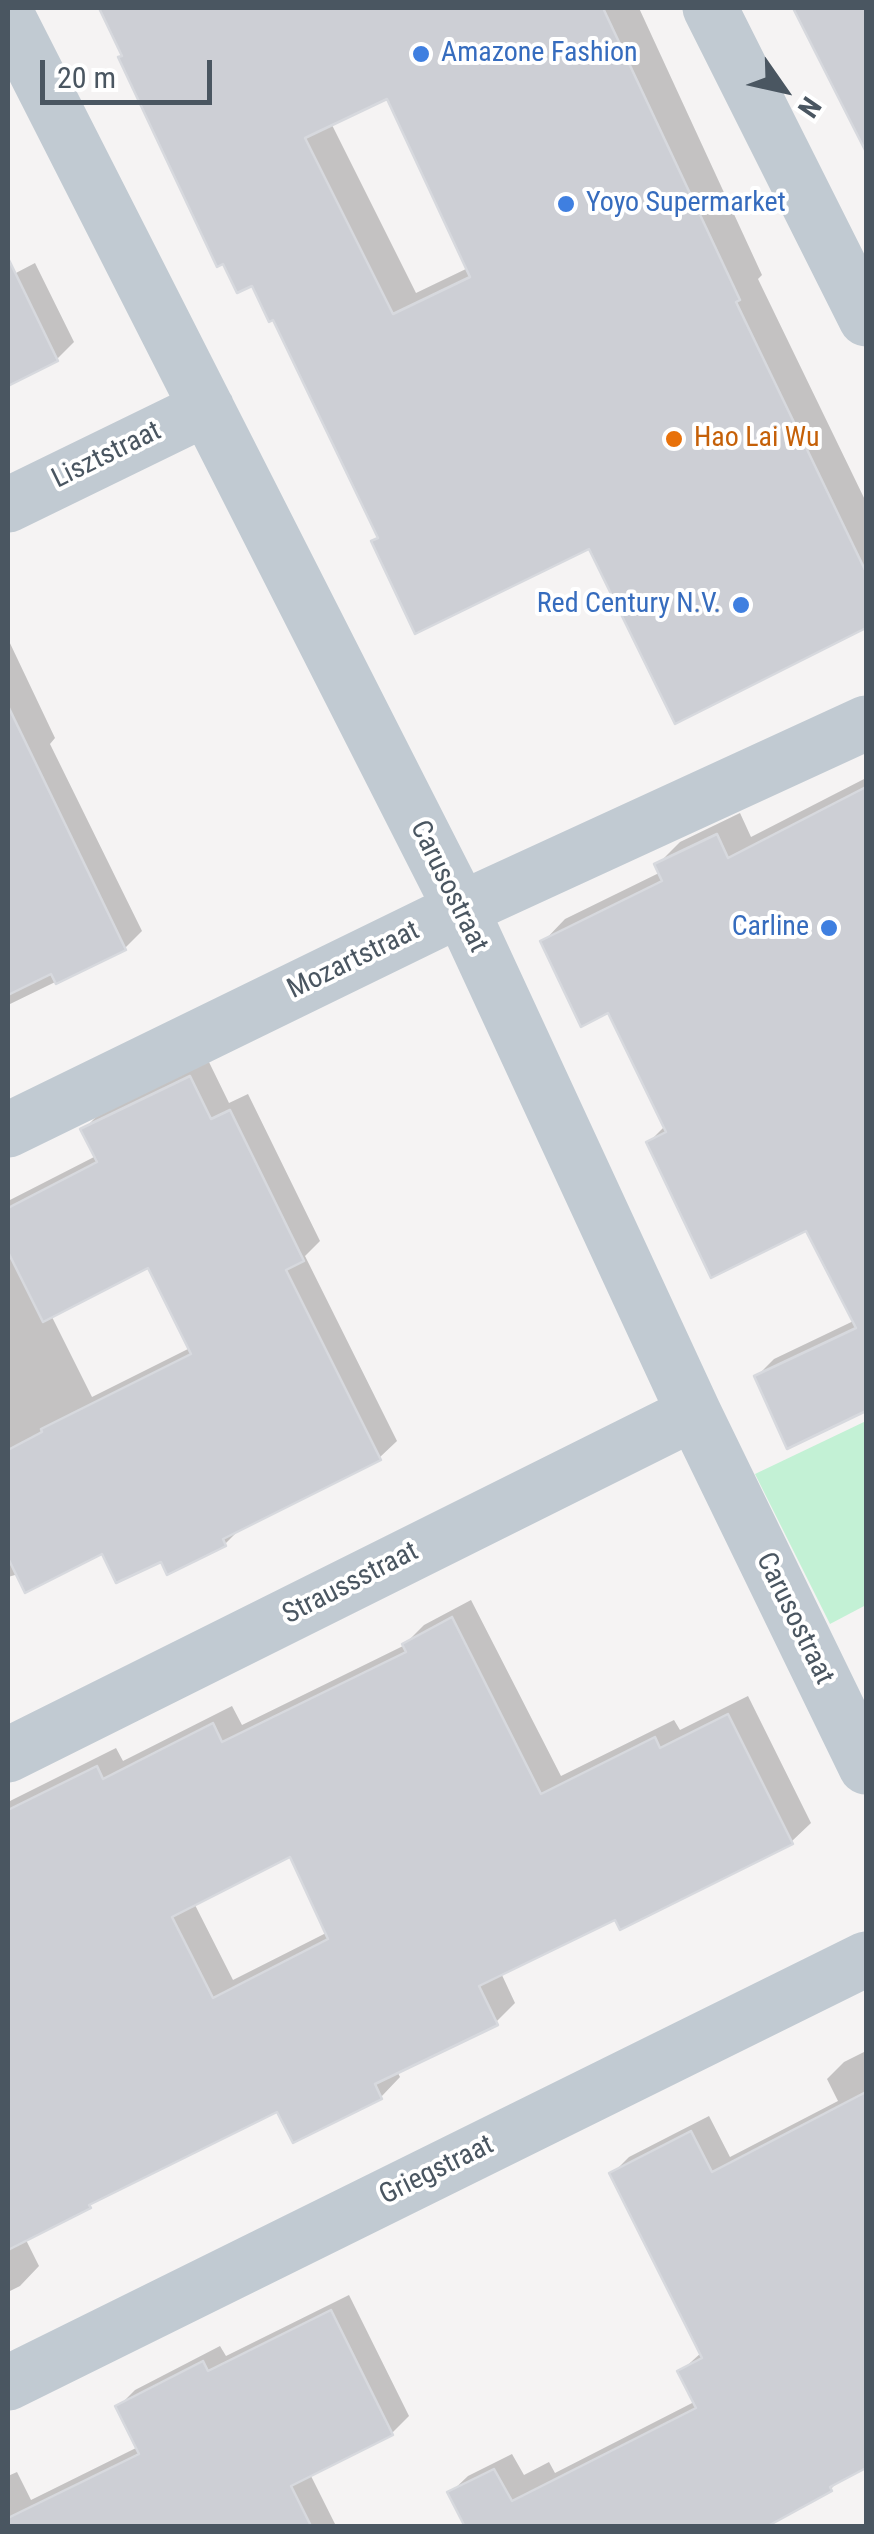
<!DOCTYPE html>
<html>
<head>
<meta charset="utf-8">
<style>
  body { margin:0 }
  #map { position:relative; width:874px; height:2534px; overflow:hidden; background:#f5f3f3; font-family:"Roboto Condensed",sans-serif }
  canvas { display:block }
  .frame { position:absolute; inset:0; border:10px solid #4a5661; pointer-events:none }
  .north { position:absolute; left:734px; top:40px; width:100px; height:100px; -webkit-text-stroke:8px #fff; paint-order:stroke; rotate:124deg; font-size:28px; font-weight:700; line-height:40px; text-align:center; color:#4a5661 }
  .north::after { content:''; display:block; margin:auto; width:35px; height:45px; background:#4a5661; clip-path:polygon(50% 0,100% 100%,50% 72%,0 100%) }
  .scale { position:absolute; left:40px; top:60px; width:172px; height:45px; box-sizing:border-box; border:5px solid #4a5661; border-top:0; padding-left:12px; font-size:30px; line-height:35px; white-space:nowrap; color:#4a5661; -webkit-text-stroke:8px #fff; paint-order:stroke }
</style>
</head>
<body>
<div id="map">
<canvas width="874" height="2534"></canvas>
<div class="frame"></div>
<div class="north">N</div>
<div class="scale">20 m</div>
</div>
<script>
const context = document.querySelector('canvas').getContext('2d');
context.lineJoin = 'round';
function fill(path, color) { context.fillStyle = color; context.fill(path, 'evenodd'); }
const toPath = rows => new Path2D(rows.map(r => 'M' + r).join(''));
function trace(path, color, width, dash) { context.strokeStyle = color; context.lineWidth = width; context.lineCap = dash ? 'butt' : 'round'; context.setLineDash(dash || []); context.stroke(path); }
function drawText(font, color, halo, rows, align = 'center') {
  context.font = font + ' "Roboto Condensed",sans-serif'; context.lineWidth = 8; context.setLineDash([]); context.textBaseline = 'middle'; context.strokeStyle = halo; context.fillStyle = color; for (const [text, x, y, turn = 0] of rows) {
    context.save(); context.translate(x, y); context.rotate((+turn || 0) * Math.PI / 180); context.textAlign = isNaN(turn) ? turn : align; if (halo) context.strokeText(text, 0, 0); context.fillText(text, 0, 0); context.restore();
  }
}
fill(toPath([
  [866,1421,866,1605,830,1624,755,1474]
]), '#c3f1d5');
fill(toPath([
  [101,8,639,8,762,275,758,279,866,502,866,625,676,721,590,546,374,542,380,536,274,317,124,55],
  [388,96,468,268,416,293,331,123],
  [796,8,866,8,866,146],
  [8,262,14,274,35,263,74,342,57,359,8,383],
  [8,639,55,738,50,744,142,931,125,948,8,1005],
  [866,778,866,1310,853,1317,807,1228,649,1142,666,1125,609,1009,543,942,565,919,661,872,657,865,680,842,740,813,751,837],
  [208,1060,229,1103,248,1094,320,1241,305,1256,397,1441,379,1458,243,1526,225,1544,162,1558,103,1550,8,1577,8,1201,96,1156,83,1130,101,1112],
  [149,1265,190,1348,92,1397,51,1315],
  [866,1315,866,1408,788,1446,757,1376,774,1359],
  [471,1600,561,1776,674,1720,680,1730,748,1696,811,1823,791,1842,616,1917,501,1973,515,2003,496,2022,397,2071,400,2077,381,2097,279,2108,98,2198,89,2206,25,2238,39,2266,20,2286,8,2292,8,1802,116,1748,123,1761,232,1706,242,1725,403,1646,424,1625],
  [291,1854,328,1932,233,1980,194,1903],
  [866,2051,866,2466,841,2478,831,2489,752,2526,458,2526,465,2523,450,2493,468,2476,512,2454,524,2475,549,2462,555,2473,696,2401,680,2372,702,2352,612,2174,629,2157,709,2116,730,2157,838,2101,827,2079,844,2062],
  [349,2295,409,2416,392,2433,310,2474,336,2526,8,2526,8,2476,17,2472,31,2500,138,2447,118,2407,135,2390,220,2346,226,2356]
]), '#0003');
const building = toPath([
  [99,8,603,8,740,300,736,302,866,572,866,628,675,724,589,549,415,634,371,541,378,538,273,320,269,322,252,286,237,293,223,264,217,267,118,57,122,56,99,8],
  [387,99,470,277,393,314,305,138,387,99],
  [793,8,866,8,866,152,793,8],
  [8,258,58,361,8,386,8,258],
  [8,706,126,950,56,984,51,974,8,995,8,706],
  [866,787,866,1411,787,1449,754,1376,856,1328,806,1231,711,1278,646,1142,666,1132,608,1013,581,1027,540,941,662,881,654,864,717,834,728,858,866,787],
  [190,1076,211,1119,230,1110,304,1261,286,1270,381,1460,223,1539,226,1546,167,1575,161,1562,116,1583,102,1554,25,1593,8,1558,8,1450,42,1432,41,1429,191,1354,148,1268,43,1322,8,1252,8,1208,97,1162,80,1129,190,1076],
  [452,1617,541,1794,655,1737,660,1748,728,1714,793,1844,620,1930,615,1920,479,1986,498,2025,375,2084,382,2099,293,2143,277,2112,89,2205,91,2208,8,2250,8,1810,97,1766,103,1779,213,1723,222,1742,406,1652,402,1644,452,1617],
  [290,1857,328,1939,213,1998,172,1917,290,1857],
  [866,2092,866,2468,830,2487,832,2491,768,2526,462,2526,464,2525,447,2492,494,2469,512,2501,696,2408,677,2371,702,2358,609,2173,691,2131,712,2172,866,2092],
  [331,2310,393,2435,291,2486,311,2526,8,2526,8,2518,139,2454,115,2406,203,2361,208,2371,331,2310]
]);
fill(building, '#cdcfd5');
trace(building, '#d7d9de', 2.5);
trace(toPath([
  [710,8,866,319],
  [8,17,461,909,694,1413,866,1767],
  [8,505,207,408],
  [8,1130,461,909,866,723],
  [8,1755,694,1413],
  [8,2383,866,1959]
]), '#c1cad2', 55);
for (const [x, y, r, color] of [
  [421,54,10,"#3f7fe0"],
  [566,204,10,"#3f7fe0"],
  [674,439,10,"#e8710a"],
  [741,605,10,"#3f7fe0"],
  [829,928,10,"#3f7fe0"]
]) { const dot = new Path2D(); dot.arc(x, y, r, 0, 2 * Math.PI); context.fillStyle = color; context.fill(dot); trace(dot, '#fff', 4); }
drawText('28px', '#366cbe', '#fff', [
  ["Amazone Fashion",441,54],
  ["Yoyo Supermarket",586,204],
  ["Red Century N.V.",721,605,"right"],
  ["Carline",809,928,"right"]
], 'left');
drawText('28px', '#c56008', '#fff', [
  ["Hao Lai Wu",694,439]
], 'left');
drawText('28px', '#4a5661', '#fff', [
  ["Lisztstraat",107,456,-26],
  ["Carusostraat",448,887,64],
  ["Mozartstraat",354,961,-26],
  ["Straussstraat",351,1584,-27],
  ["Carusostraat",794,1619,64],
  ["Griegstraat",437,2171,-26]
]);
</script>
</body>
</html>
